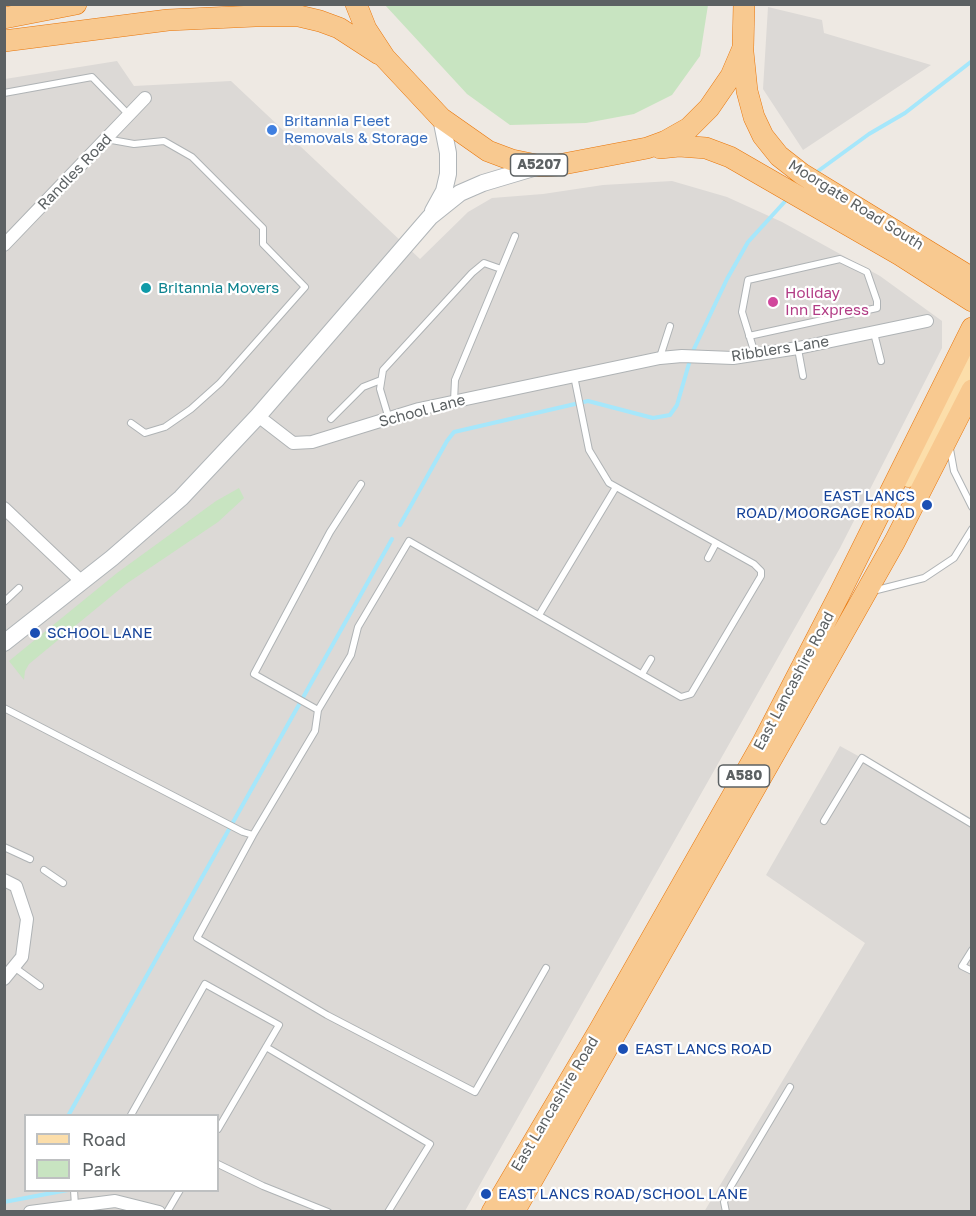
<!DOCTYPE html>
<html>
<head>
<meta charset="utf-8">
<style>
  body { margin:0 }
  #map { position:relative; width:976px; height:1216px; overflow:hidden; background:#eee9e3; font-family:"Golos Text",sans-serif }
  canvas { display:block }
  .frame { position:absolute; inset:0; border:6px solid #5c6163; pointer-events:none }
  .legend { position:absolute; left:24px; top:1114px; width:195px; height:78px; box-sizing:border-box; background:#fff; border:2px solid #bec0c1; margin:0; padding:8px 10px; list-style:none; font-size:18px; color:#5c6163 }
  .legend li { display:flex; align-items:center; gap:12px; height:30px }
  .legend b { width:30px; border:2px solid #bec0c1 }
</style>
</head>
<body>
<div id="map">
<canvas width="976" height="1216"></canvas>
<div class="frame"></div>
<ul class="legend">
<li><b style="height:8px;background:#fcdeaa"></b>Road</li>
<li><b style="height:16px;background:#c8e4c1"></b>Park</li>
</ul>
</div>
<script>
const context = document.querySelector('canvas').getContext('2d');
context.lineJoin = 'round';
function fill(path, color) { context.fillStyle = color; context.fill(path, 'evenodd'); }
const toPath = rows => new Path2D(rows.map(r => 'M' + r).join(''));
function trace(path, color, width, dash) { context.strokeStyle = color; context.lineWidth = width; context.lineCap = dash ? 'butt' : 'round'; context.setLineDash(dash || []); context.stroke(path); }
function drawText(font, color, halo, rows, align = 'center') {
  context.font = font + ' "Golos Text",sans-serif'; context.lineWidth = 4.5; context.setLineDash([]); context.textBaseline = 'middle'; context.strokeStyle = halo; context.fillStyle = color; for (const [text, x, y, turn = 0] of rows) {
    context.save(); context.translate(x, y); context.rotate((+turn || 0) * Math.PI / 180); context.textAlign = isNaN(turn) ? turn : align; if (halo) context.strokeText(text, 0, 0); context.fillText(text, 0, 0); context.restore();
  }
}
fill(toPath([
  [768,7,822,20,824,33,931,65,803,150,763,89],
  [117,61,134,86,231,81,420,259,468,212,492,198,543,194,603,185,672,181,727,197,782,222,880,276,942,321,942,348,840,548,465,1211,5,1212,5,79],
  [26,1116,218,1116,218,1190,26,1190],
  [840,746,971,818,971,1211,704,1212,865,943,766,875]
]), '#dcd9d6');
fill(toPath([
  [385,5,708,5,700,56,672,95,634,114,586,123,510,125,467,94],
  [239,488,244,498,218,522,126,584,29,664,25,671,24,680,9,661,117,573,216,501]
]), '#c8e4c1');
trace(toPath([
  [814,174,869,134,905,113,972,61],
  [692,353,727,279,748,242,789,197],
  [400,525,447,441,454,432,588,401,653,418,670,415,677,405,690,360],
  [68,1116,392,539],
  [4,1202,68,1190]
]), '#a6e7fb', 4);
const lane = toPath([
  [4,93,92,77,129,115],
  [106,139,134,144,164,141,192,157,263,228,263,244,305,287,220,383,191,409,165,427,145,433,131,423],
  [874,333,881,361],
  [749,336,877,308,877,301,867,272,840,259,748,280,742,312,755,354],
  [798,349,803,376],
  [660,357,670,326],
  [454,401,455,380,515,236],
  [331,419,363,387,381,380],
  [389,419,380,389,383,370,472,273,484,263,501,269],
  [950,449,954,471,972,507],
  [708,558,716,543],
  [873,591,924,578,954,558,972,529],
  [4,602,19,588],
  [539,615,616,487],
  [642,674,651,659],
  [4,708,243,832,253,835,315,731,318,710,351,655,358,627,409,541,681,697,691,694,761,576,761,571,754,564,609,483,589,450,574,376],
  [318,710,254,674,330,532,361,484],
  [824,821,862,758,972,824],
  [253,835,197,938,327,1015,475,1092,546,968],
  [4,847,30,859],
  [44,870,63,883],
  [972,950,962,966,972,971],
  [14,967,40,986],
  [266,1047,430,1144,388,1212],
  [132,1116,131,1115,205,984,279,1025,218,1129],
  [218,1164,263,1186,328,1212],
  [74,1190,75,1206],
  [167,1212,180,1190],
  [726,1212,724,1202,731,1186,790,1087]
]);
const street = toPath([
  [4,245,145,98],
  [258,416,293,443,312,442,419,409,660,358,682,356,733,358,798,348,927,321],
  [4,508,82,582],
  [4,880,16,886,27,919,22,957,4,979],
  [30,1212,115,1201,159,1212]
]);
const secondary = toPath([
  [433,211,444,191,448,174,448,153,441,118],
  [4,643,112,558,181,498,258,416,430,217,460,193,483,183,540,166]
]);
const primary = toPath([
  [909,478,972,359]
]);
const highway = toPath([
  [356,4,366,29,385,58,441,118,488,151,512,160,541,166,558,165,647,148,666,141,689,128,709,108,731,76,743,48,744,4],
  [4,18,76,4],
  [4,41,168,20,255,16,299,16,320,21,339,28,379,54],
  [743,52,747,91,754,117,763,136,779,156,802,174,972,278],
  [660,148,679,146,706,148,730,157,900,255,972,301],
  [492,1212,600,1029,762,744,839,595,972,328],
  [514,1212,830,656,895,541,972,390]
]);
trace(lane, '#afb3b5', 8);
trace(street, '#afb3b5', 14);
trace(secondary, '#b0b5b8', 18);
trace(primary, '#eca75e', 20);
trace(highway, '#e87509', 22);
trace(lane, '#fff', 6);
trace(street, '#fff', 12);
trace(secondary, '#fff', 16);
trace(primary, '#fcdeaa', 18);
trace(highway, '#f8c990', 21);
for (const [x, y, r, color] of [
  [272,130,6,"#3f7fe0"],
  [146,288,6,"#0f9aa8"],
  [773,302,6,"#d1479c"],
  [927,505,6,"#1a4fb4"],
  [35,633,6,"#1a4fb4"],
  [623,1049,6,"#1a4fb4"],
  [486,1194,6,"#1a4fb4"]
]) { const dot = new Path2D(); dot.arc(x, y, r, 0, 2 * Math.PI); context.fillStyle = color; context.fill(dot); trace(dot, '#fff', 2); }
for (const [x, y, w] of [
  [539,165,57],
  [744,776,51]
]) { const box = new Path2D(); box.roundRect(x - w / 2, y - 11, w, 22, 4.5); context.fillStyle = '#fff'; context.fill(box); trace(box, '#5c6163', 1.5); }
drawText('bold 14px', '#5c6163', null, [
  ["A5207",539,165],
  ["A580",744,776]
]);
drawText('15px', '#366cbe', '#fff', [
  ["Britannia Fleet",284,121],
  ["Removals & Storage",284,138]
], 'left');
drawText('15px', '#5c6163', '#fff', [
  ["Randles Road",75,172,-46],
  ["Moorgate Road South",856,205,32],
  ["Ribblers Lane",780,349,-9],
  ["School Lane",422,411,-15],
  ["East Lancashire Road",794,681,-62],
  ["East Lancashire Road",555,1104,-59]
]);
drawText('15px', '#0d838f', '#fff', [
  ["Britannia Movers",158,288]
], 'left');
drawText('15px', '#b23c85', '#fff', [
  ["Holiday",785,293],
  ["Inn Express",785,310]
], 'left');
drawText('15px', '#164399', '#fff', [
  ["EAST LANCS",915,496,"right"],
  ["ROAD/MOORGAGE ROAD",915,513,"right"],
  ["SCHOOL LANE",47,633],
  ["EAST LANCS ROAD",635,1049],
  ["EAST LANCS ROAD/SCHOOL LANE",498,1194]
], 'left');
</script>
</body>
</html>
